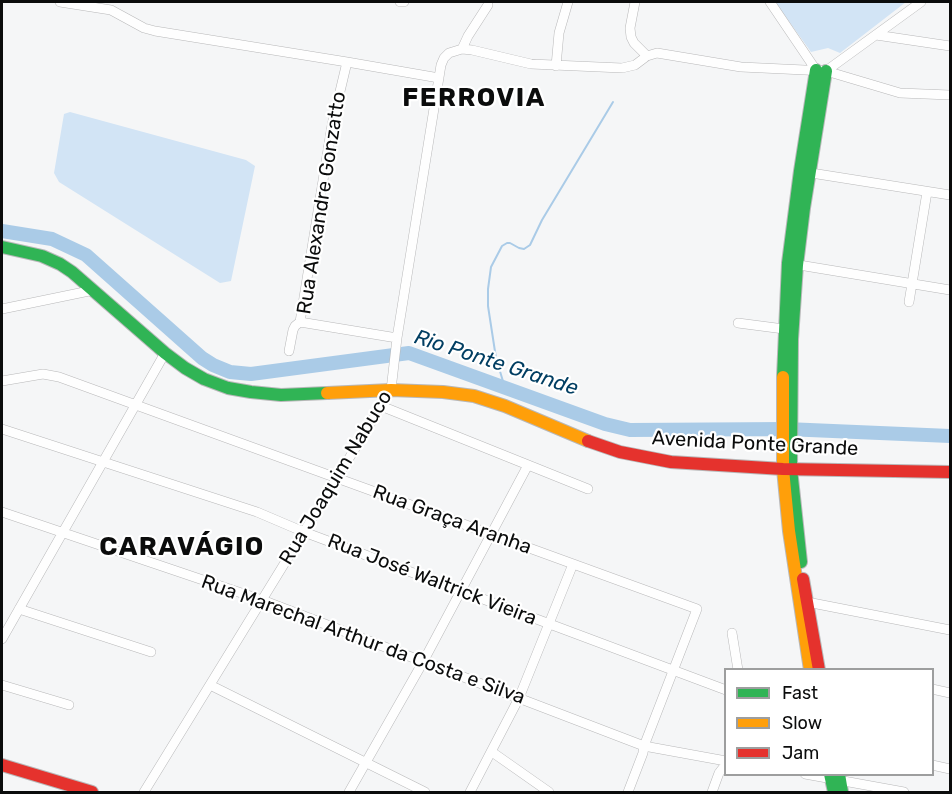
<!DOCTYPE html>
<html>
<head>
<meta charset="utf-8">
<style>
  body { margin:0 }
  #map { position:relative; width:952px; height:794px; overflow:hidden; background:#f5f6f7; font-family:Rubik,sans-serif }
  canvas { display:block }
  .frame { position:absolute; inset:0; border:3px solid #0b0c0c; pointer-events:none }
  .legend { position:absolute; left:724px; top:668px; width:210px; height:108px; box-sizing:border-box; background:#fff; border:2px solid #9d9e9e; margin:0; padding:8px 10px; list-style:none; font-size:18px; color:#0b0c0c }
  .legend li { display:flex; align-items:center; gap:12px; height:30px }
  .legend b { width:30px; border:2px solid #9d9e9e }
</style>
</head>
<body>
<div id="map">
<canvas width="952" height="794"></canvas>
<div class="frame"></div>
<ul class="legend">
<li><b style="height:8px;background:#30b455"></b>Fast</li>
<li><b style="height:8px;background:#ff9f0a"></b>Slow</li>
<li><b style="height:8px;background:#e5322d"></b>Jam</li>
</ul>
</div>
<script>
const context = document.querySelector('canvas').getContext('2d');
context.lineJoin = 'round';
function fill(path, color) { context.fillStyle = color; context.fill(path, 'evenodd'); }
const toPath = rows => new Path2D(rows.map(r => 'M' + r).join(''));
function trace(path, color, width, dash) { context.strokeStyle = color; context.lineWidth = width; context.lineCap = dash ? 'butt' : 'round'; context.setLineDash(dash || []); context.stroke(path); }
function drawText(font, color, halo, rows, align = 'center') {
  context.font = font + ' Rubik,sans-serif'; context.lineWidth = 4.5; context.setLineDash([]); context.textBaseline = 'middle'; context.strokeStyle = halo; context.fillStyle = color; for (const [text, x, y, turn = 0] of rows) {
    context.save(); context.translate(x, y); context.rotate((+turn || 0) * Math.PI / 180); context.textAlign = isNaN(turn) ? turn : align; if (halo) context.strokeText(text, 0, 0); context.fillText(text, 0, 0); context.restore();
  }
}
fill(toPath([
  [775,2,906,2,840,53,828,48,811,52],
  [70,112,246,160,255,166,231,281,220,283,59,182,54,173,64,114]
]), '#d2e4f5');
trace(toPath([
  [505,388,496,358,488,306,488,289,491,267,502,246,507,243,510,243,519,248,524,249,530,245,542,220,613,102]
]), '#aacbe7', 2);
trace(toPath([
  [2,231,52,239,86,255,202,358,213,365,230,372,251,374,409,353,605,424,630,430,786,429,950,436]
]), '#aacbe7', 14);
const street = toPath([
  [60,2,111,10,144,28,155,31,347,62,439,78],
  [400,2,404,2],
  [635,2,630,28,631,37,634,43,647,56],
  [770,2,816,70],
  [876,35,950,46],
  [462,49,472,50,531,64,622,68,635,65,647,56,657,53,741,67,826,71,900,93,950,95],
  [347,62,332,125,300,322,397,338],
  [556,66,559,33,568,2],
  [826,71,921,2],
  [805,172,950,195],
  [793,264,950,290],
  [909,302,927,192],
  [2,309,94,290],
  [738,323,784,329],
  [289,351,293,330,295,326,300,322],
  [2,381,43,374,59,377,697,609,644,746,643,753,628,792],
  [381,406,588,489],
  [2,429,257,512,304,532,726,690],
  [2,512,262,600,644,746,726,761],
  [807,602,950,630],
  [19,609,151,652],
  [732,633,738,670],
  [2,639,165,353],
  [2,685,69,705],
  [210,685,425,792],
  [932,689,950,693],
  [492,752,549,792],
  [932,765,950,769],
  [805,774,904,792],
  [144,792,391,390,397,338,441,65,444,58,449,53,462,49,468,36,488,5],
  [349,792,423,662,528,465],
  [470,792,519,698,573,564],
  [712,792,719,773,726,764]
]);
const fast = toPath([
  [2,247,42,256,60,264,72,272,165,353,185,368,204,379,228,388,251,392,281,395,327,393],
  [783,377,788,263,800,171,816,70],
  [801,562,791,469,792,339,797,265,804,208,826,71],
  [830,774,834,792],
  [839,774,842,792]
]);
const slow = toPath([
  [783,377,783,469,789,531,810,670],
  [327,393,391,390,443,392,474,396,505,406,588,441]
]);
const jam = toPath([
  [588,441,620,452,671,462,783,469,950,472],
  [803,579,819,670],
  [2,765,92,792]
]);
trace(street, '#b8b8b9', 10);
trace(fast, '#b8b8b9', 14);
trace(slow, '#b8b8b9', 14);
trace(jam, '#b8b8b9', 14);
trace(street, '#fefefe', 9);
trace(fast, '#30b455', 12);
trace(slow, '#ff9f0a', 12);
trace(jam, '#e5322d', 12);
drawText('20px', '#0b0c0c', '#fff', [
  ["Rua Alexandre Gonzatto",322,203,-81],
  ["Avenida Ponte Grande",755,444,3],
  ["Rua Joaquim Nabuco",336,478,-59],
  ["Rua Graça Aranha",452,520,20],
  ["Rua José Waltrick Vieira",432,580,21],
  ["Rua Marechal Arthur da Costa e Silva",363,640,20]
]);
drawText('italic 21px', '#013e62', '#fff', [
  ["Rio Ponte Grande",496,363,18]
]);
context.letterSpacing = '1.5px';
drawText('bold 26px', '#0b0c0c', '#fff', [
  ["FERROVIA",474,98],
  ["CARAVÁGIO",182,547]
]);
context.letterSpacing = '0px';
</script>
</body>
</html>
